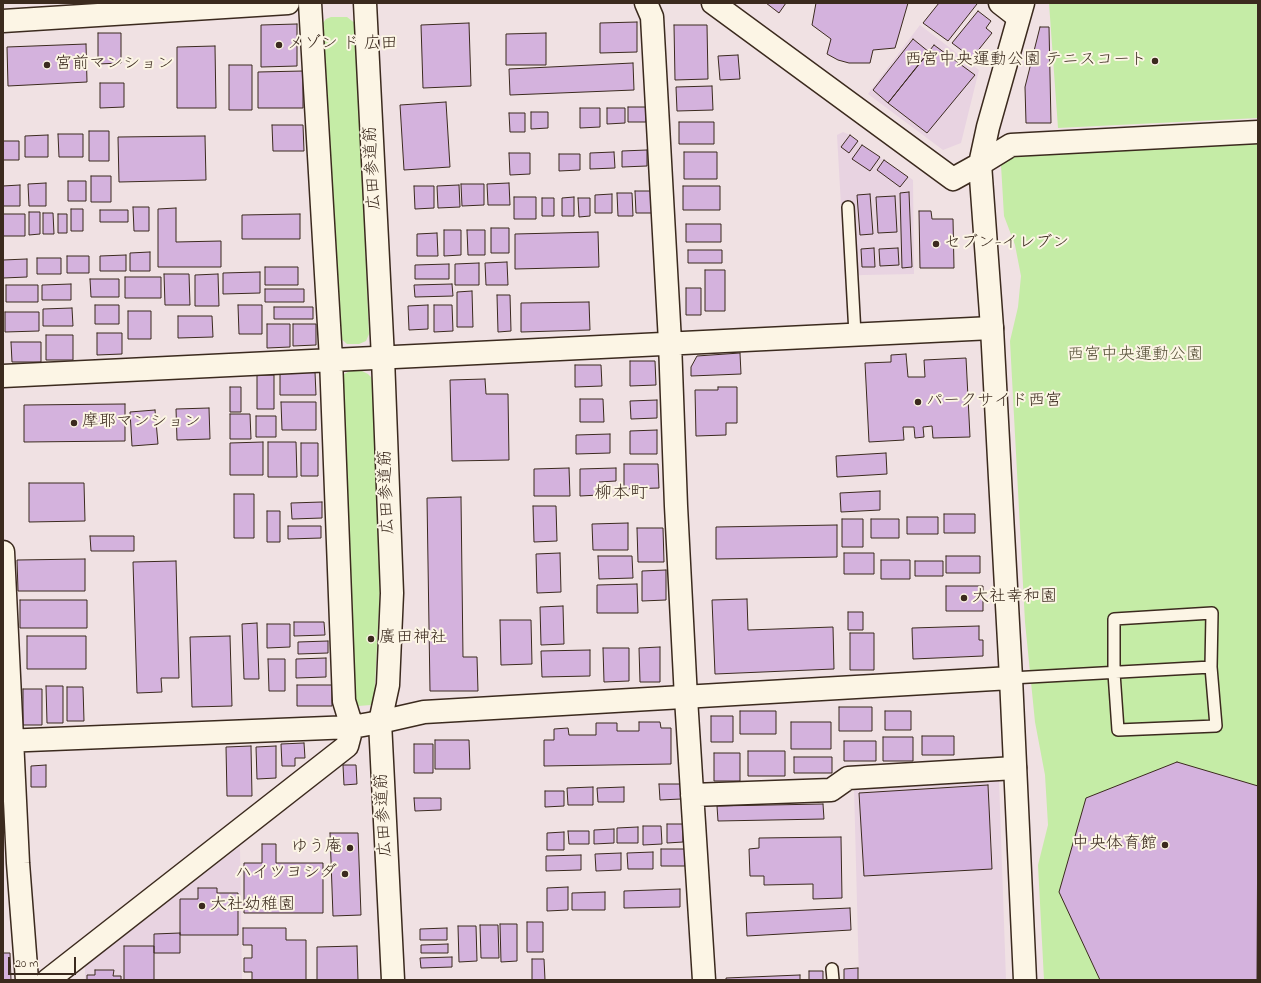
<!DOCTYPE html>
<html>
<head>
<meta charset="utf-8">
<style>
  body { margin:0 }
  #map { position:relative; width:1261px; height:983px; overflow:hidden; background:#f0e1e3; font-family:"Indie Flower",sans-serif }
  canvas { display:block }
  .frame { position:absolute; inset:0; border:4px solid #3b2a1e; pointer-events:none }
  .scale { position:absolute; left:8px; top:957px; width:68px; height:18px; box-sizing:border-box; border:2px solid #3b2a1e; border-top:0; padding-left:5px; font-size:12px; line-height:14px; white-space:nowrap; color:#3b2a1e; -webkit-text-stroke:3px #fcf5e5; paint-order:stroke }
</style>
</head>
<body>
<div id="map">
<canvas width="1261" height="983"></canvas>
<div class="frame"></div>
<div class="scale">20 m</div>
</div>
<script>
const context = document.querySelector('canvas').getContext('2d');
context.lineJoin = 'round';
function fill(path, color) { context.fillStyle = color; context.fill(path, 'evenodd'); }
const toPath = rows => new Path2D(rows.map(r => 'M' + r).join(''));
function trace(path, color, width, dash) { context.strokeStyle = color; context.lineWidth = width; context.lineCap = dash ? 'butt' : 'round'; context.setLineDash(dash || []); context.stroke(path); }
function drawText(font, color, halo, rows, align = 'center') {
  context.font = font + ' "Indie Flower","Klee One",sans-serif'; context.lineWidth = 4; context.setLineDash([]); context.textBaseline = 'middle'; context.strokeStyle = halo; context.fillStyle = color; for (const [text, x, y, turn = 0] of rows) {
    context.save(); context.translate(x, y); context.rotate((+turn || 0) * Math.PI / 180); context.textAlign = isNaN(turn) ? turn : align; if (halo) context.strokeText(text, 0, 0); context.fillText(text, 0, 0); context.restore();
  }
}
fill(toPath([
  [920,25,979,70,961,143,943,150,868,94],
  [843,132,850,135,862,145,913,180,914,274,864,275,845,276,837,135],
  [999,780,1006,980,859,980,854,787],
  [240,846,242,980,85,980,85,966]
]), '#e8d3e1');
fill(toPath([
  [1049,3,1258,3,1258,118,1058,128],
  [331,17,347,17,356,24,369,334,366,341,359,344,347,344,338,336,323,23,326,19],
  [1258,142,1258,980,1044,980,1038,865,1048,825,1045,775,1035,722,1025,622,1010,341,1018,307,1021,276,1015,245,1004,216,1001,165,1013,154],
  [350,371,362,371,368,374,371,377,373,383,380,590,374,702,371,705,358,706,356,705,354,701,340,378,344,374]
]), '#c5eca6');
const building = toPath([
  [766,3,786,3,779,13,766,3],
  [816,3,908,3,895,48,873,50,870,63,849,63,838,60,827,54,831,39,812,25,816,3],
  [939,3,975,3,977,4,948,41,923,23,939,3],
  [978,11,991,21,986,28,992,33,972,58,952,43,978,11],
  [637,22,637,52,600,53,600,23,637,22],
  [469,23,471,86,423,88,421,25,469,23],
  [297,24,297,66,261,67,261,25,297,24],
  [674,25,707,25,708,79,675,80,674,25],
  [1040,27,1049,27,1051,123,1026,123,1025,87,1040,27],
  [98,33,121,33,121,63,98,64,98,33],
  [546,33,546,65,506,65,506,34,546,33],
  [913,39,929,52,888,103,873,90,913,39],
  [86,44,87,82,8,86,7,47,86,44],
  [934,45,975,75,927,133,888,103,934,45],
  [215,46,216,108,177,108,177,47,215,46],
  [738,55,740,79,720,80,718,56,738,55],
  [633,63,634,90,510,95,509,69,633,63],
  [229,65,252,65,252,110,229,110,229,65],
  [303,71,303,108,258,108,258,72,303,71],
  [100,83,124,83,124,107,100,108,100,83],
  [712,86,713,110,677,111,676,87,712,86],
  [446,102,450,167,404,170,400,105,446,102],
  [628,107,646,107,646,122,628,122,628,107],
  [580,108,600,108,600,127,580,128,580,108],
  [607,108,625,108,625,123,607,124,607,108],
  [531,112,548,112,548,128,531,129,531,112],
  [509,113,525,113,525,132,510,132,509,113],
  [679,122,714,122,714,144,679,144,679,122],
  [272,125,303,125,304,151,273,151,272,125],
  [89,131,109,131,109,161,89,161,89,131],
  [58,134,83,134,83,157,59,157,58,134],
  [48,135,48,157,25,157,25,136,48,135],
  [850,135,858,141,849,153,841,147,850,135],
  [205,136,206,180,119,182,118,137,205,136],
  [3,141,19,141,19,160,3,160,3,141],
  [862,145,880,157,870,171,852,159,862,145],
  [647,150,647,166,622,167,622,151,647,150],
  [614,152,615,168,590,169,590,153,614,152],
  [684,152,717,152,717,179,684,179,684,152],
  [509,153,530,153,530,174,510,175,509,153],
  [559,154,580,154,580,170,559,171,559,154],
  [884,160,908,177,900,187,877,170,884,160],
  [91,176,111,176,111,202,91,202,91,176],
  [68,181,86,181,86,201,68,201,68,181],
  [46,183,46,206,29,206,28,184,46,183],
  [509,183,510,205,488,205,487,184,509,183],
  [461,184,484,184,484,205,462,206,461,184],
  [20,185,20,206,3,206,3,186,20,185],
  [459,185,460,207,438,208,437,186,459,185],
  [414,186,434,186,434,208,415,209,414,186],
  [683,186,720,186,720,210,683,210,683,186],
  [635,191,652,191,652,213,636,213,635,191],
  [909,192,912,267,902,268,900,193,909,192],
  [617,193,632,193,633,216,618,216,617,193],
  [612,194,612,213,595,213,595,195,612,194],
  [870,194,873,234,860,235,857,195,870,194],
  [895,196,897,232,878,233,876,197,895,196],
  [514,197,536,197,536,219,514,219,514,197],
  [574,197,574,216,562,216,562,198,574,197],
  [542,198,554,198,554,216,542,216,542,198],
  [578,198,590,198,590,216,579,217,578,198],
  [133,207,149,207,149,231,134,231,133,207],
  [176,208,176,242,221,241,221,267,158,267,158,209,176,208],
  [71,209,83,209,83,231,71,231,71,209],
  [100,210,128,210,128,222,100,222,100,210],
  [919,211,931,211,932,219,953,219,954,268,920,268,919,211],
  [29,212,40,212,40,234,29,235,29,212],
  [43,213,53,213,54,234,43,234,43,213],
  [3,214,25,214,25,236,3,236,3,214],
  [58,214,67,214,67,233,58,233,58,214],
  [300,214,300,239,242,239,242,215,300,214],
  [686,224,721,224,721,242,686,242,686,224],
  [491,228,509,228,509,253,491,253,491,228],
  [444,230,461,230,461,255,444,256,444,230],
  [467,230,485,230,485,255,468,255,467,230],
  [598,232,599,267,515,269,515,234,598,232],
  [437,233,438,256,417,256,417,234,437,233],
  [874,248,875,267,862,267,861,249,874,248],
  [898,248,899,265,880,266,879,249,898,248],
  [688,250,722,250,722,263,688,263,688,250],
  [150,252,150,271,130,271,130,253,150,252],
  [126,255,126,271,100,271,100,256,126,255],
  [67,256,89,256,89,273,67,273,67,256],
  [37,258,61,258,61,274,37,274,37,258],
  [27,259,27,277,3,278,3,260,27,259],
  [507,262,508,285,486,285,485,263,507,262],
  [479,263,479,285,455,285,455,264,479,263],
  [449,264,449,279,415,279,415,265,449,264],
  [265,267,298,267,298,285,265,285,265,267],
  [705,270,725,270,725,311,705,311,705,270],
  [260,272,260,293,223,294,223,273,260,272],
  [164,274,189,274,190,305,165,305,164,274],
  [218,274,219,306,195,306,195,275,218,274],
  [125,277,161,277,161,298,125,298,125,277],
  [90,279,119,279,119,297,91,297,90,279],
  [71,284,71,300,42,300,42,285,71,284],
  [452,284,453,296,415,297,414,285,452,284],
  [6,285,38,285,38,302,6,302,6,285],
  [686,288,701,288,701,315,686,315,686,288],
  [265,289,304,289,304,302,265,302,265,289],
  [472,291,473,327,457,327,457,292,472,291],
  [497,295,510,295,511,331,498,332,497,295],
  [589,302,590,330,521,332,521,303,589,302],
  [95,305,119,305,119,324,95,324,95,305],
  [238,305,262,305,262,334,239,334,238,305],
  [428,305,428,329,409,330,408,306,428,305],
  [434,305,452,305,453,331,434,332,434,305],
  [274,307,313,307,313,319,274,319,274,307],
  [72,308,73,326,43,326,43,309,72,308],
  [128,311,151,311,151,339,128,339,128,311],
  [5,312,39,312,39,331,5,332,5,312],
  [178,316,212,316,213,337,178,338,178,316],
  [267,324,290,324,290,347,267,348,267,324],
  [293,324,316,324,316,345,293,346,293,324],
  [97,333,122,333,122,354,97,355,97,333],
  [46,335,73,335,73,360,46,360,46,335],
  [11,342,41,342,41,362,12,362,11,342],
  [740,353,741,374,691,376,691,367,697,356,740,353],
  [906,354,908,377,925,377,924,360,966,358,970,437,933,438,932,426,923,427,924,437,915,438,914,427,903,427,904,440,869,442,865,363,891,362,891,355,906,354],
  [630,361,655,361,656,385,630,386,630,361],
  [575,365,601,365,602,386,575,387,575,365],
  [280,372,315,372,316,395,280,395,280,372],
  [257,375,274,375,274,409,257,409,257,375],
  [485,379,486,394,508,394,509,460,452,461,450,380,485,379],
  [230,387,241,387,241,412,230,412,230,387],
  [718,387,737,387,737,423,726,423,726,435,696,436,695,390,718,390,718,387],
  [580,399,603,399,604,422,580,422,580,399],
  [657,400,657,418,631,419,630,401,657,400],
  [281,402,316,402,316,430,282,430,281,402],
  [125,404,125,441,24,442,24,405,125,404],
  [209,408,210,439,177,440,176,409,209,408],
  [155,410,158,444,132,446,130,412,155,410],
  [230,414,250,414,251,439,230,439,230,414],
  [256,416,276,416,276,437,256,437,256,416],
  [657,430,657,454,630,454,630,431,657,430],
  [610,434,610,453,576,454,576,435,610,434],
  [263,442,263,475,230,475,230,443,263,442],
  [268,442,296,442,297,477,268,477,268,442],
  [301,443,318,443,318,476,301,476,301,443],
  [886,453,887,474,837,477,836,456,886,453],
  [624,464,658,464,659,488,624,489,624,464],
  [569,468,570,496,534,496,534,469,569,468],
  [616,468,616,481,599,482,599,495,580,496,580,469,616,468],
  [29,483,84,483,85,521,29,522,29,483],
  [880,491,880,510,841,512,840,493,880,491],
  [234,494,254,494,254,538,234,538,234,494],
  [461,497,463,657,477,657,478,691,430,691,427,498,461,497],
  [322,502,322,518,292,519,291,503,322,502],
  [533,506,556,506,557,541,534,542,533,506],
  [267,511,280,511,280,542,267,542,267,511],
  [944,514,975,514,975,533,944,533,944,514],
  [907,517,938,517,938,534,907,534,907,517],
  [842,519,863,519,863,547,842,547,842,519],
  [871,519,899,519,899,538,871,538,871,519],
  [628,523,628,550,593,550,592,524,628,523],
  [837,525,837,557,716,559,716,527,837,525],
  [288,526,321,526,321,538,288,539,288,526],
  [637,528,663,528,664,562,638,562,637,528],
  [90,536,134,536,134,551,91,551,90,536],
  [560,553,561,592,537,593,536,554,560,553],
  [844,553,874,553,874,574,844,574,844,553],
  [598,556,632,556,633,578,599,579,598,556],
  [946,556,980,556,980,573,946,573,946,556],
  [85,559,85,591,18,591,17,560,85,559],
  [881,560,910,560,910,579,881,579,881,560],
  [176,561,179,678,161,678,162,692,137,693,133,562,176,561],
  [915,561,943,561,943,576,915,576,915,561],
  [666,570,666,600,642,601,642,571,666,570],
  [637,584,638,613,597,613,597,585,637,584],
  [946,586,983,586,983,611,946,611,946,586],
  [747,599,748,630,833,627,834,669,715,674,712,600,747,599],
  [20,600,87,600,87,628,20,628,20,600],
  [563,606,564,644,541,645,540,607,563,606],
  [848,612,863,612,863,630,848,630,848,612],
  [500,620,531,620,532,664,501,665,500,620],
  [294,622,324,622,325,635,294,636,294,622],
  [257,623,259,679,244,679,242,624,257,623],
  [267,624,290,624,290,647,267,648,267,624],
  [979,626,979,640,983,640,983,656,913,659,912,628,979,626],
  [850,633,874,633,874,670,850,670,850,633],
  [27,636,86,636,86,669,27,669,27,636],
  [230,636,232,706,192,707,190,637,230,636],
  [328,641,328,653,298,654,298,642,328,641],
  [660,647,660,682,640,682,639,648,660,647],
  [603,648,629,648,629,681,604,682,603,648],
  [590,650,590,676,542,677,541,651,590,650],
  [326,658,326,677,296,678,296,659,326,658],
  [268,659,285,659,285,691,269,691,268,659],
  [297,685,332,685,332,706,297,706,297,685],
  [46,686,63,686,63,723,47,723,46,686],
  [67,687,83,687,84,721,67,721,67,687],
  [23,689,42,689,42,725,23,725,23,689],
  [839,707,872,707,872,731,839,731,839,707],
  [740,711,776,711,776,734,740,734,740,711],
  [885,711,911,711,911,730,885,730,885,711],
  [711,716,733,716,733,742,711,742,711,716],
  [639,722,660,722,661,728,671,728,671,764,544,766,544,740,554,740,554,729,568,728,569,735,596,735,596,723,617,723,617,731,639,731,639,722],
  [791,722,831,722,831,749,791,749,791,722],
  [922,736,954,736,954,755,922,755,922,736],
  [883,737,913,737,913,761,883,761,883,737],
  [435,740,469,740,470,769,435,769,435,740],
  [844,741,876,741,876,761,844,761,844,741],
  [304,743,305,758,295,758,295,766,282,766,281,744,304,743],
  [414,744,433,744,433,773,414,773,414,744],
  [251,746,252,796,227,796,226,747,251,746],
  [276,746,276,778,257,779,256,747,276,746],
  [748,751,785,751,785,776,748,776,748,751],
  [714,753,740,753,740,781,714,781,714,753],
  [794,757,832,757,832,773,794,773,794,757],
  [1177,762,1258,786,1257,980,1100,980,1059,892,1086,798,1177,762],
  [46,765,46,787,31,787,31,766,46,765],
  [343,765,356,765,357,784,344,785,343,765],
  [659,784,681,784,681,799,660,800,659,784],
  [988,785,992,869,864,876,859,793,988,785],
  [593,787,593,805,568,805,567,788,593,787],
  [624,787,624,802,598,802,597,788,624,787],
  [545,791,564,791,564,806,545,807,545,791],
  [414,798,441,798,441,810,415,811,414,798],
  [823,804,824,819,718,821,717,806,823,804],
  [667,824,683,824,683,842,667,843,667,824],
  [643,826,661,826,662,844,643,845,643,826],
  [638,827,638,843,617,843,617,828,638,827],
  [614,829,614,843,594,844,594,830,614,829],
  [568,831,589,831,589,844,569,844,568,831],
  [564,832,564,850,547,850,547,833,564,832],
  [330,833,358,833,361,915,333,916,330,833],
  [841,837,842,898,813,899,813,884,764,885,764,876,750,876,749,849,759,848,759,838,841,837],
  [262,844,276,844,276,863,323,863,323,913,244,913,244,863,262,863,262,844],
  [661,849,685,849,685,866,661,866,661,849],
  [653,852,653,869,628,869,627,853,653,852],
  [621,853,621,870,596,871,595,854,621,853],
  [581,855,581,870,546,871,546,856,581,855],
  [568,887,568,910,547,911,547,888,568,887],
  [198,888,217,888,217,893,238,893,238,935,180,935,180,899,198,899,198,888],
  [680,889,680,907,624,908,624,891,680,889],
  [605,892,605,910,572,910,572,893,605,892],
  [850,908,851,930,747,936,746,913,850,908],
  [527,922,543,922,543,952,527,952,527,922],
  [500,924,517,924,517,961,501,962,500,924],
  [480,925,498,925,499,958,481,958,480,925],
  [458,926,476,926,477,961,459,962,458,926],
  [243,928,286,928,286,940,306,940,306,980,252,980,252,972,244,972,244,958,252,958,252,945,243,945,243,928],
  [447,928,447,940,420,940,420,929,447,928],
  [180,933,180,953,154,953,154,934,180,933],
  [448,944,448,953,421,953,421,945,448,944],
  [124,946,154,946,154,980,124,980,124,946],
  [357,946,358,980,317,980,317,947,357,946],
  [3,953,10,953,11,980,3,980,3,953],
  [452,957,452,967,421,968,420,958,452,957],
  [532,959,544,959,545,980,532,980,532,959],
  [858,968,858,980,844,980,844,969,858,968],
  [95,970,114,970,113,976,121,976,121,980,87,980,87,975,95,975,95,970],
  [809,971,823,971,823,980,809,980,809,971],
  [800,975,800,980,726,980,726,978,800,975]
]);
fill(building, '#d4b2dd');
trace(building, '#3b2a1e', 1);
const service = toPath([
  [848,207,855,334],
  [1212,613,1211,667,1216,726,1118,730,1114,673,1114,619,1212,613],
  [1011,678,1211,667],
  [832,969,833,980]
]);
const minor = toPath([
  [646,3,652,17,670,342,676,506,686,698,704,980],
  [1000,3,1018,17],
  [980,164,1011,145,1258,132],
  [3,376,992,328],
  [3,552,18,863,27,980],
  [3,741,352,727,380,722],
  [692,795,831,790,848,778,1015,768],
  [48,980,347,746,352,727,344,701,331,359,310,3]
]);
const tertiary = toPath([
  [365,3,383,358,392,593,388,685,380,722,393,980],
  [713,3,953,179,980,164],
  [1023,3,988,127,980,164,992,328,1000,478,1011,678,1025,980],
  [3,21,288,3],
  [380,722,424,712,1011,678]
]);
trace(service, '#3b2a1e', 14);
trace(minor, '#3b2a1e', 25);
trace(tertiary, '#3b2a1e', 25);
trace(service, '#fcf5e5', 11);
trace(minor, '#fcf5e5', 22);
trace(tertiary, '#fcf5e5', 22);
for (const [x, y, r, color] of [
  [279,45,4,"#3b2a1e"],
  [1155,61,4,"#3b2a1e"],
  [47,65,4,"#3b2a1e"],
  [936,244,4,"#3b2a1e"],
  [918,402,4,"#3b2a1e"],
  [74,423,4,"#3b2a1e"],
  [964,598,4,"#3b2a1e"],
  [371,639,4,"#3b2a1e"],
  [1165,845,4,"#3b2a1e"],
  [350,848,4,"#3b2a1e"],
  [345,874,4,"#3b2a1e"],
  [202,906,4,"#3b2a1e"]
]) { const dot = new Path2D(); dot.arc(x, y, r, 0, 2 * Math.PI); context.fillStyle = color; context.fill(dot); trace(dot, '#fcf5e5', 1.5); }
drawText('17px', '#3b2a1e', '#fcf5e5', [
  ["メゾン ド 広田",287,45],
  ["西宮中央運動公園 テニスコート",1147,61,"right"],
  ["宮前マンション",55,65],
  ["セブン-イレブン",944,244],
  ["パークサイド西宮",926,402],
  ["摩耶マンション",82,423],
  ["大社幸和園",972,598],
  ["廣田神社",379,639],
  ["中央体育館",1157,845,"right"],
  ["ゆう庵",342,848,"right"],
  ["ハイツヨシダ",337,874,"right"],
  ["大社幼稚園",210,906]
], 'left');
drawText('17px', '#3b2a1e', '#fcf5e5', [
  ["広田参道筋",374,168,-93],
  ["広田参道筋",388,492,-92],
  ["広田参道筋",385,815,-93]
]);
drawText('17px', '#575139', '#fcf5e5', [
  ["西宮中央運動公園",1135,356]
]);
drawText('18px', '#3b2a1e', '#fcf5e5', [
  ["柳本町",621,495]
]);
</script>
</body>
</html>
